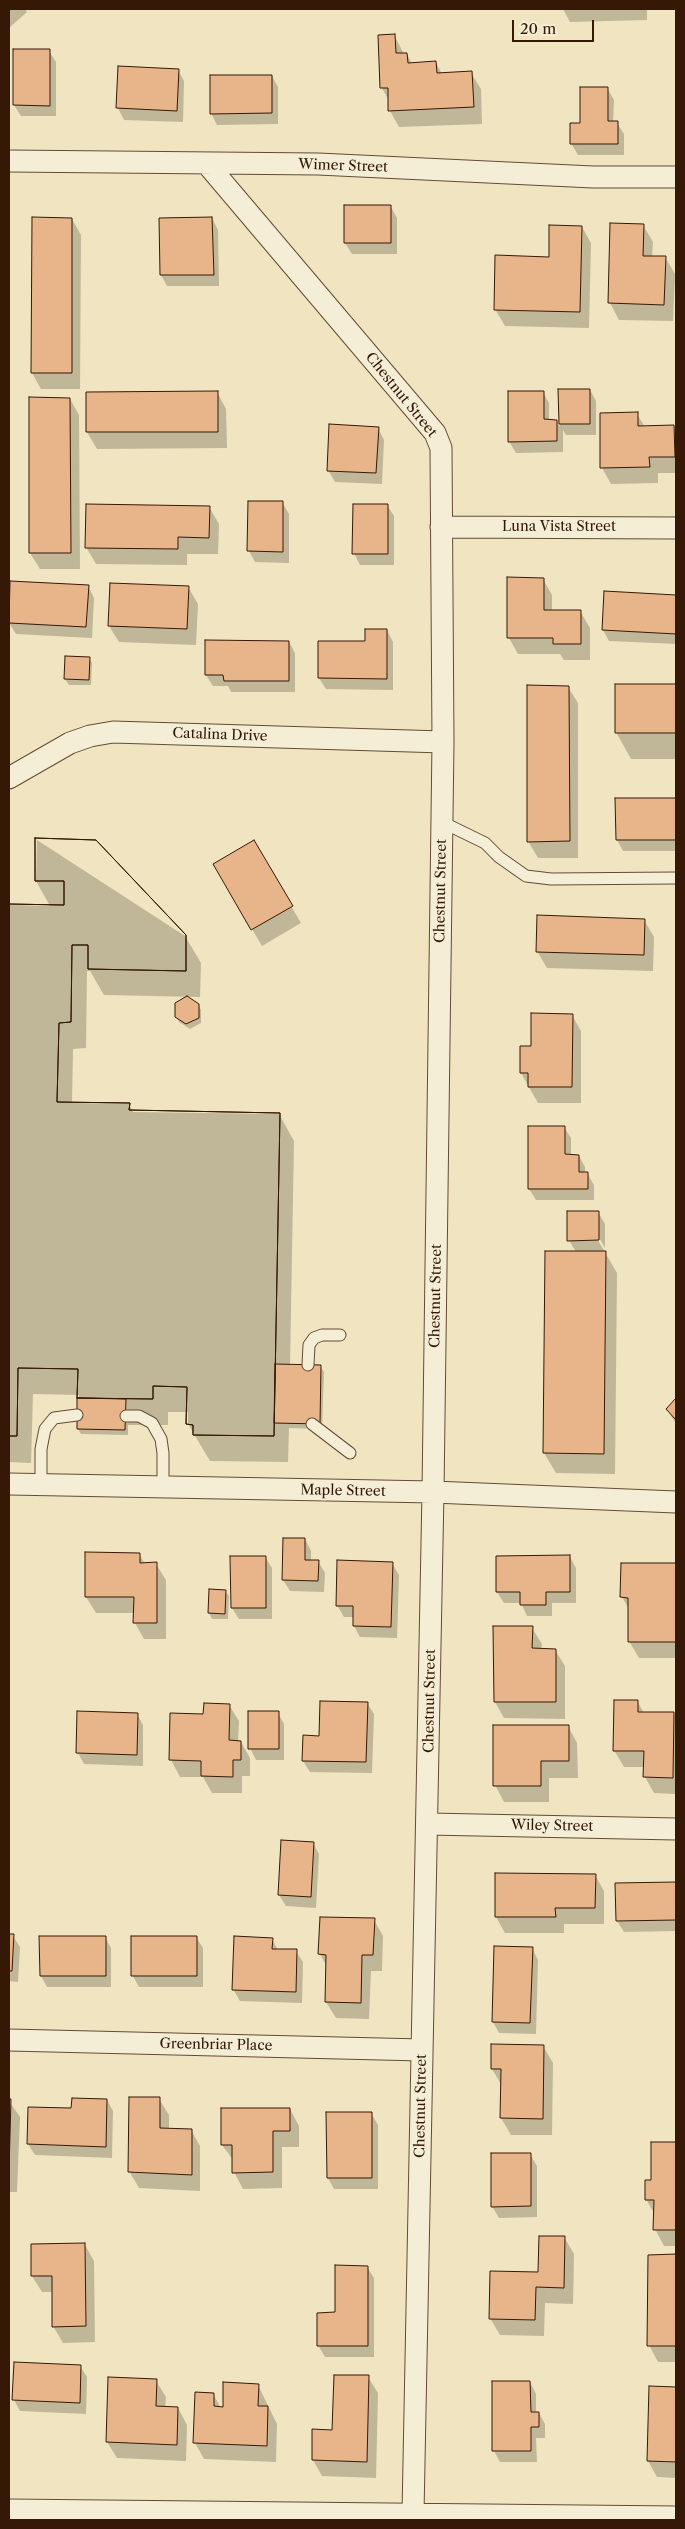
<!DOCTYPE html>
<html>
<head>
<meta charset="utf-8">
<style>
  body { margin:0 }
  #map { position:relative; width:685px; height:2529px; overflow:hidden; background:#f0e5c0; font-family:"Libre Caslon Text",serif }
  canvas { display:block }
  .frame { position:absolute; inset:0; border:10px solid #351805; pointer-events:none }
  .scale { position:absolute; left:512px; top:20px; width:82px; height:22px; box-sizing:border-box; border:2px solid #351805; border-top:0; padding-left:6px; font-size:15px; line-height:18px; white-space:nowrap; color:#351805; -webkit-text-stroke:4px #f5eed6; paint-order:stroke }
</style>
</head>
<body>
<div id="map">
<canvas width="685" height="2529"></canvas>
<div class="frame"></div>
<div class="scale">20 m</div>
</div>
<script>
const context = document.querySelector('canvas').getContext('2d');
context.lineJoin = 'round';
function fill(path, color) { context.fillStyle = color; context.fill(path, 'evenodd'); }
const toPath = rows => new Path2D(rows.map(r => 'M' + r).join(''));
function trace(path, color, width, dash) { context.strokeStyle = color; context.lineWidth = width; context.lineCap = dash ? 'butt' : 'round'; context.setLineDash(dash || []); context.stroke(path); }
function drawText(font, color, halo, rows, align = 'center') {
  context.font = font + ' "Libre Caslon Text",serif'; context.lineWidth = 4; context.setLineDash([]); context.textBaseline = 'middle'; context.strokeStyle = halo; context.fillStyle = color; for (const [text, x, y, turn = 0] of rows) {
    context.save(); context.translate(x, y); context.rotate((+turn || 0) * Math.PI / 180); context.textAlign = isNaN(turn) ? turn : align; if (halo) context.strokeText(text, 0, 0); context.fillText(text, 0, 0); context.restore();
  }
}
fill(toPath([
  [9,9,25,9,27,12,9,28],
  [563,9,647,9,647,20,570,22],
  [394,35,404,54,407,54,412,64,436,63,442,74,471,73,481,89,482,124,399,127,390,111,389,101,382,88,380,36],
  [49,51,56,62,56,116,21,116,14,105],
  [119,67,178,70,184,81,183,122,124,120,118,108],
  [272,76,278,87,278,124,217,125,211,113],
  [607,88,614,100,613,123,617,123,624,134,624,155,578,155,571,143,581,124],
  [391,207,397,218,397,254,352,254,345,243],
  [212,218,218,230,219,286,167,286,161,275],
  [72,219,81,235,80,389,41,389,32,373],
  [612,225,643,225,653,242,652,257,665,257,675,274,673,321,619,320,610,303],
  [582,227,591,243,589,328,505,326,495,309],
  [560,390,590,390,596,401,596,435,566,435,563,430,563,452,516,453,509,441,543,392,549,403,549,421,557,421,560,427],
  [217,392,226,409,227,448,97,449,87,432,87,393],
  [70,399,79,415,80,569,40,569,30,553],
  [637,414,645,427,674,427,676,431,676,473,658,473,658,483,611,484,602,468],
  [378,428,384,440,382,484,335,482,328,470],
  [282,502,289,514,289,563,255,562,249,551,249,503],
  [387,505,394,516,394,565,360,565,354,553],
  [209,507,219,524,218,554,187,554,187,565,96,564,86,547],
  [543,579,552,595,552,611,580,611,590,628,590,660,564,660,560,654,518,654,509,638],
  [12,583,88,586,94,598,92,638,16,634,9,623],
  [188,587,198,604,196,645,119,642,109,626],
  [605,592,676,596,676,644,609,641,603,630],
  [387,630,393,642,393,690,326,689,319,678,320,642,366,643],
  [289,642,295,653,295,692,231,692,228,686,213,686,206,675],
  [66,657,89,658,92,663,91,685,69,685,65,679],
  [616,685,676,685,676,759,631,759,616,732],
  [568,687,578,703,578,858,538,858,528,841],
  [617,799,676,799,676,851,623,851,617,840],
  [37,840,185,936,201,963,200,997,104,995,90,971,87,971,86,1048,73,1049,72,1103,129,1104,133,1112,279,1114,294,1141,290,1366,320,1366,324,1372,322,1429,289,1428,288,1462,210,1461,188,1424,188,1412,168,1412,168,1425,128,1425,128,1435,81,1434,78,1429,79,1395,33,1394,31,1463,9,1462,9,905,50,906,36,881],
  [253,842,301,923,262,946,214,865],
  [644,920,654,937,653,971,547,968,537,951],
  [198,1004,201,1010,201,1023,190,1029,179,1022,176,1016],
  [572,1015,581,1031,581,1103,538,1103,521,1073],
  [564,1127,571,1138,571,1156,579,1156,585,1167,585,1173,587,1173,594,1185,594,1200,536,1200,529,1189],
  [598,1212,605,1224,605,1248,597,1234,595,1235,617,1273,615,1474,556,1473,544,1453,576,1252,569,1240],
  [676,1400,676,1424,667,1409],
  [305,1539,311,1551,311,1561,318,1561,325,1573,324,1592,290,1591,283,1580],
  [139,1554,145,1564,156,1564,166,1580,166,1639,144,1639,135,1623,135,1613,96,1613,86,1597],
  [232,1557,265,1557,272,1568,272,1619,239,1619,232,1608],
  [570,1557,576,1568,576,1603,552,1603,552,1616,527,1616,521,1603,504,1603,497,1592],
  [392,1563,399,1575,397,1638,360,1637,354,1626,354,1617,344,1617,337,1605],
  [622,1564,676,1565,676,1658,639,1658,629,1641,630,1611,622,1597],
  [210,1590,225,1591,229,1596,228,1619,212,1619,209,1613],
  [532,1628,542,1644,541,1650,555,1650,565,1666,565,1719,504,1718,495,1702],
  [637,1701,644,1713,674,1713,676,1718,676,1794,654,1793,645,1777,645,1767,624,1767,614,1750],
  [367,1703,374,1714,372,1773,310,1772,303,1761,320,1737],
  [229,1705,239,1721,238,1742,241,1742,250,1758,250,1776,242,1776,242,1793,212,1793,203,1777,180,1777,171,1760,172,1715,204,1715],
  [278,1713,284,1724,284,1760,256,1760,250,1748],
  [137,1714,143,1725,143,1766,84,1764,78,1753],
  [568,1726,577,1743,578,1778,549,1778,549,1802,504,1802,495,1785],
  [313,1843,319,1854,316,1908,286,1906,279,1895],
  [595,1875,604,1891,604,1924,564,1924,564,1933,505,1933,496,1917],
  [676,1884,676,1931,624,1932,617,1921],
  [374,1920,383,1936,382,1971,371,1971,369,2019,336,2018,326,2002,327,1967,320,1954],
  [9,1936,13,1936,20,1947,18,1982,9,1981],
  [105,1937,111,1948,111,1987,47,1987,41,1976],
  [196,1937,203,1948,203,1987,139,1987,133,1976],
  [272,1939,278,1950,296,1951,303,1962,302,2003,240,2001,233,1989],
  [532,1948,538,1960,536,2034,499,2033,493,2022],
  [543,2046,553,2063,552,2135,511,2135,501,2118,502,2086,492,2069],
  [159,2099,169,2115,169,2130,191,2130,200,2146,200,2191,139,2188,129,2171],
  [107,2100,113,2111,112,2158,35,2155,28,2144],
  [9,2101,20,2117,17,2192,9,2192],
  [290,2109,299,2126,299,2147,282,2147,282,2188,243,2189,234,2172,234,2161,222,2145],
  [371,2113,378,2125,378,2189,334,2189,328,2178],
  [652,2143,676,2143,676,2246,664,2246,655,2229,655,2215,646,2199,652,2181],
  [530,2154,537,2166,537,2217,499,2218,492,2206],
  [564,2237,574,2254,573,2304,545,2303,544,2336,500,2335,490,2318,539,2273],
  [85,2245,94,2261,95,2342,63,2343,53,2326,53,2292,42,2292,32,2276],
  [649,2256,676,2256,676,2362,658,2362,649,2345],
  [367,2267,374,2278,374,2357,325,2357,318,2345],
  [80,2366,87,2377,86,2414,20,2411,14,2400],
  [368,2377,378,2393,376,2478,322,2476,313,2460],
  [156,2381,166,2397,165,2408,178,2408,187,2425,186,2461,117,2458,107,2442],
  [493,2382,530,2382,536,2394,536,2413,539,2413,545,2424,545,2438,536,2438,537,2462,500,2462,494,2451],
  [258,2385,277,2424,276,2462,204,2459,195,2443,213,2394,221,2408,224,2408],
  [650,2387,676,2388,676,2478,657,2477,648,2461]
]), '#0003');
const building = toPath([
  [395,34,396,53,407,53,408,63,436,61,437,73,472,71,474,107,388,111,388,88,380,88,378,35,395,34],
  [13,49,50,49,50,106,13,105,13,49],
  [118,66,179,69,177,111,116,108,118,66],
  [210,75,272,75,272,113,210,114,210,75],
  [580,87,608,87,608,121,618,121,618,144,570,144,570,123,580,123,580,87],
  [344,205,391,205,391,243,344,243,344,205],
  [32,217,72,218,72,373,31,373,32,217],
  [212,217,214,275,160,275,159,218,212,217],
  [610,223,644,224,643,256,666,256,664,305,608,303,610,223],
  [549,225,582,226,580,312,494,310,495,255,549,257,549,225],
  [558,389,590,389,590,424,559,424,558,389],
  [218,391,218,432,86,432,86,392,218,391],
  [508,391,544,391,544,419,557,420,557,441,508,442,508,391],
  [29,397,70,398,71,553,29,553,29,397],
  [638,412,638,426,674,425,675,457,649,457,650,467,600,468,600,413,638,412],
  [329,424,379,427,376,473,327,471,329,424],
  [248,501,283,501,283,552,247,551,248,501],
  [86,504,210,506,209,538,178,537,178,549,85,548,86,504],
  [353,504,388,504,388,554,352,554,353,504],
  [507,577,544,578,544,610,581,610,581,644,553,644,553,638,507,638,507,577],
  [10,581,89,585,86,627,9,623,10,581],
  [110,583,189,586,187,629,108,626,110,583],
  [604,591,676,595,676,634,602,630,604,591],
  [365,629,387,629,387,679,318,678,318,641,365,641,365,629],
  [205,640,289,641,289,681,224,681,223,675,205,675,205,640],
  [65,656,90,657,89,680,64,679,65,656],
  [615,684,676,684,676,733,615,733,615,684],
  [527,685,569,686,570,841,527,842,527,685],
  [615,798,676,798,676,840,616,840,615,798],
  [35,838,96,840,186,935,186,971,88,969,88,945,72,945,71,1022,59,1023,57,1102,130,1103,129,1110,280,1113,274,1436,193,1435,193,1425,186,1424,187,1387,153,1386,153,1399,77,1398,78,1369,18,1368,17,1436,9,1436,9,904,64,905,64,881,35,881,35,838],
  [35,838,96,840,186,935,186,971,88,969,88,945,72,945,71,1022,59,1023,57,1102,130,1103,129,1110,280,1113,274,1436,193,1435,193,1425,186,1424,187,1387,153,1386,153,1399,77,1398,78,1369,18,1368,17,1436,9,1436,9,904,64,905,64,881,35,881,35,838],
  [254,840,293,906,251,930,213,864,254,840],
  [537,915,645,919,644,955,536,952,537,915],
  [187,996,199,1004,199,1018,186,1024,175,1017,175,1003,187,996],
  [531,1013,573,1014,572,1087,528,1087,528,1073,520,1073,520,1046,531,1046,531,1013],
  [528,1126,565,1126,565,1154,579,1155,579,1172,588,1172,588,1189,528,1189,528,1126],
  [567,1211,599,1211,599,1240,567,1241,567,1211],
  [545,1251,606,1251,604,1454,543,1453,545,1251],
  [275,1364,321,1365,320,1424,274,1423,275,1364],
  [77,1398,126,1399,125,1430,77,1429,77,1398],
  [676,1398,676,1420,666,1409,676,1398],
  [283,1538,305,1538,305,1560,319,1560,318,1581,282,1580,283,1538],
  [85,1552,140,1553,140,1563,157,1562,157,1623,133,1623,134,1597,85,1597,85,1552],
  [570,1555,570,1592,546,1592,546,1605,520,1605,520,1592,496,1592,496,1556,570,1555],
  [230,1556,266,1556,266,1608,231,1608,230,1556],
  [337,1560,393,1562,391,1627,353,1626,353,1606,336,1606,337,1560],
  [621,1563,676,1563,676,1642,628,1642,628,1598,620,1597,621,1563],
  [209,1589,226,1590,225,1614,208,1613,209,1589],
  [493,1626,533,1626,532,1648,556,1649,556,1702,494,1702,493,1626],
  [614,1700,638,1700,638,1712,674,1712,673,1778,643,1777,644,1751,613,1751,614,1700],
  [320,1701,368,1702,366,1762,302,1761,303,1735,319,1736,320,1701],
  [204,1703,230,1704,229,1740,241,1741,241,1760,233,1760,233,1777,201,1776,201,1761,169,1760,170,1713,203,1714,204,1703],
  [77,1711,138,1713,137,1755,76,1753,77,1711],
  [248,1711,279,1711,279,1749,248,1749,248,1711],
  [493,1725,569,1725,569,1761,541,1761,541,1786,493,1786,493,1725],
  [281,1840,314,1842,311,1897,278,1895,281,1840],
  [495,1873,596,1874,595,1908,555,1908,556,1917,495,1917,495,1873],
  [676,1882,676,1920,616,1921,615,1883,676,1882],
  [320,1917,375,1918,373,1955,362,1955,361,2003,325,2002,326,1955,318,1954,320,1917],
  [9,1934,14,1934,12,1971,9,1971,9,1934],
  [39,1936,106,1936,106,1976,40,1976,39,1936],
  [131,1936,197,1936,197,1976,131,1976,131,1936],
  [234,1936,273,1938,272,1949,297,1949,296,1992,232,1990,234,1936],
  [494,1946,533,1947,530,2023,492,2022,494,1946],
  [491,2044,544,2045,543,2119,500,2118,501,2069,491,2069,491,2044],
  [129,2097,160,2097,160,2128,192,2129,192,2175,128,2172,129,2097],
  [72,2098,107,2099,106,2147,27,2144,28,2107,71,2108,72,2098],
  [9,2099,11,2099,9,2171,9,2099],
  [221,2108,290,2108,290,2131,273,2131,273,2172,232,2173,232,2145,221,2145,221,2108],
  [326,2112,372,2112,372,2178,327,2178,326,2112],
  [651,2142,676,2142,676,2230,653,2230,654,2200,645,2200,645,2180,651,2180,651,2142],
  [491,2153,531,2153,531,2206,491,2207,491,2153],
  [539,2236,565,2236,564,2288,536,2287,535,2320,489,2319,490,2271,538,2272,539,2236],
  [85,2243,86,2326,52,2327,52,2276,31,2276,31,2244,85,2243],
  [676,2254,676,2346,647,2346,648,2255,676,2254],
  [335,2265,368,2266,368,2346,317,2346,317,2313,335,2312,335,2265],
  [14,2362,81,2365,80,2403,12,2400,14,2362],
  [334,2375,369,2375,367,2462,312,2460,312,2429,332,2430,334,2375],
  [108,2377,157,2379,156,2406,178,2407,177,2445,106,2442,108,2377],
  [492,2381,530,2381,531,2412,539,2412,539,2427,531,2427,531,2451,492,2451,492,2381],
  [223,2382,259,2384,258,2406,268,2406,267,2446,193,2443,195,2392,214,2393,214,2406,223,2407,223,2382],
  [649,2386,676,2387,676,2462,647,2461,649,2386]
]);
fill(building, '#e8b48a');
trace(building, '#351805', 1);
const service = toPath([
  [442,822,485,843,499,857,526,876,551,879,676,878],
  [308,1365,309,1345,314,1338,322,1335,340,1335],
  [126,1416,139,1416,152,1423,161,1439,163,1453,163,1487],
  [312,1424,350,1453],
  [41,1485,41,1449,45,1429,54,1418,77,1415]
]);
const minor = toPath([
  [9,161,318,164,593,177,676,177],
  [207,164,435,433,441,448,443,742,433,1492,413,2513],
  [441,527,676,528],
  [9,778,70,743,90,736,113,732,443,742],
  [9,1484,433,1492,676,1502],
  [428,1824,676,1829],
  [9,2040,422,2050],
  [9,2510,676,2517]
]);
trace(service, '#644b34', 13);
trace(minor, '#644b34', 23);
trace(service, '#f5eed6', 11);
trace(minor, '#f5eed6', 21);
drawText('14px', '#351805', '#f5eed6', [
  ["Wimer Street",343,166,2],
  ["Chestnut Street",401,395,51],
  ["Luna Vista Street",559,527],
  ["Catalina Drive",220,735,2],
  ["Chestnut Street",441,891,-89],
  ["Chestnut Street",436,1296,-89],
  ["Maple Street",343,1491,1],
  ["Chestnut Street",430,1701,-89],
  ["Wiley Street",552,1826,1],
  ["Greenbriar Place",216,2045,1],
  ["Chestnut Street",421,2106,-89]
]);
</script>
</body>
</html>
